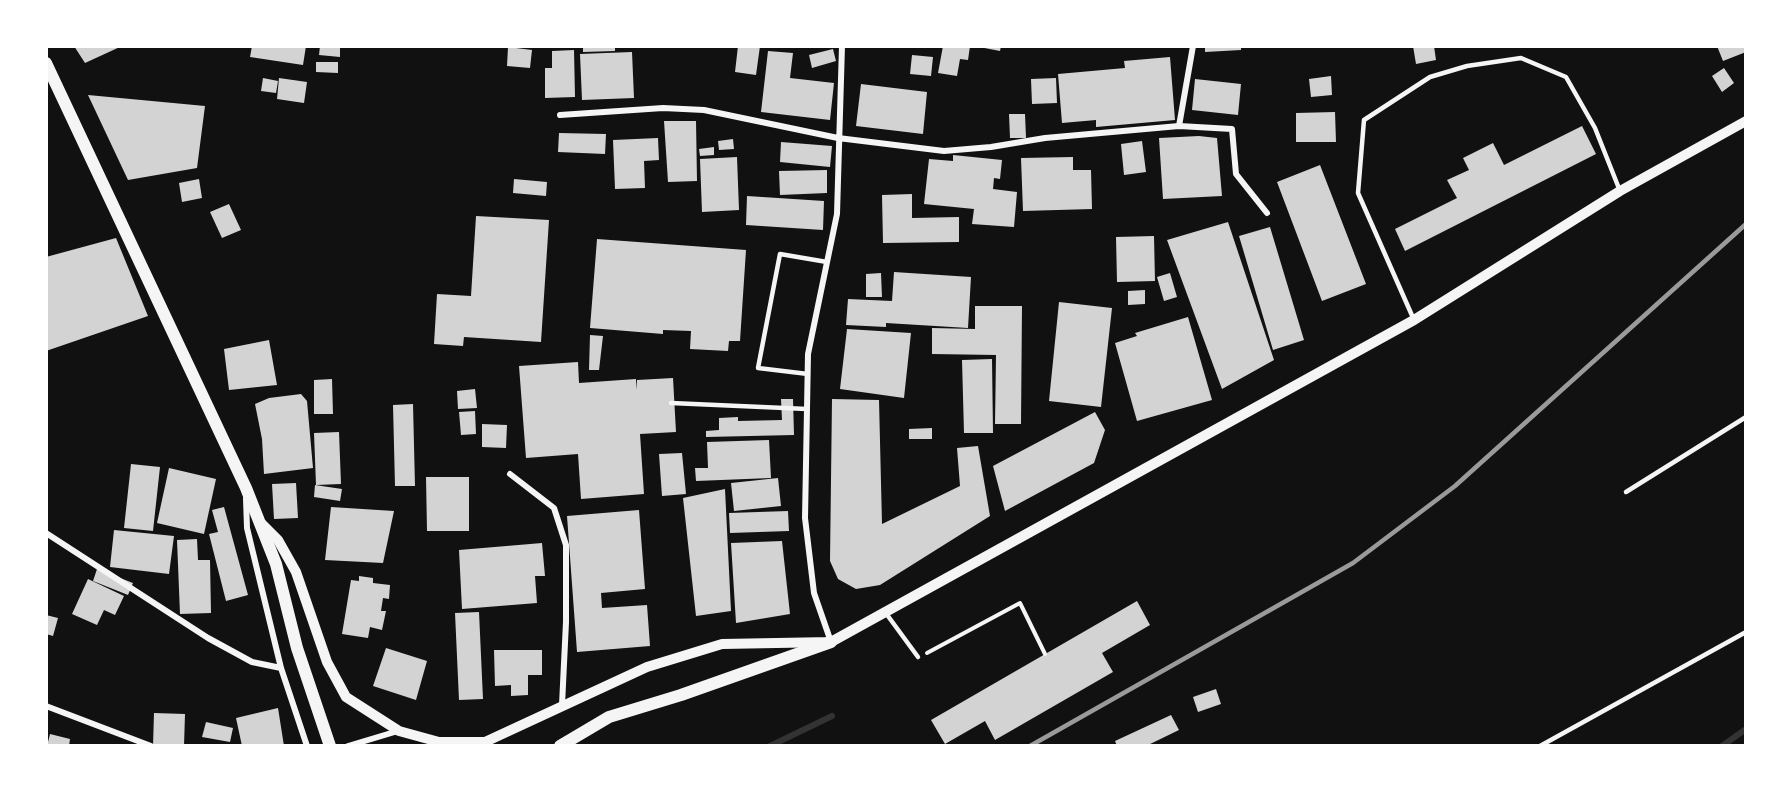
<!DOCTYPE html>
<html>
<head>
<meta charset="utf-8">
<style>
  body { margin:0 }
  #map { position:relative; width:1792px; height:792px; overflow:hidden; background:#111; font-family:Ubuntu,sans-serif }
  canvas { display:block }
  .frame { position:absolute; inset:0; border:48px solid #fff; pointer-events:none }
</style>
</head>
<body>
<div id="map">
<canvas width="1792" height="792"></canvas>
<div class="frame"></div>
</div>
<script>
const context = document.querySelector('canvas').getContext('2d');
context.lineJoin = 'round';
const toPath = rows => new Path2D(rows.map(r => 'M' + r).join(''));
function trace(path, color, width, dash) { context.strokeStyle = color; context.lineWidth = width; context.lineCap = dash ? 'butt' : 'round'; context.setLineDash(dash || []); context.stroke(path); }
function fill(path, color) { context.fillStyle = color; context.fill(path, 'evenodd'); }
trace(toPath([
  [770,746,832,716],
  [1722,746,1746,729]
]), '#333', 6);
fill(toPath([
  [74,46,122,46,85,63],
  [252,46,306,46,303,65,250,57],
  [320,46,340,46,340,57,319,55],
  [583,46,615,46,615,51,583,52],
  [738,46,760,46,756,75,735,72],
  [943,46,970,46,968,60,960,59,957,76,938,73],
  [974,46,1001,46,1000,51],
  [1205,46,1241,46,1241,50,1205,52],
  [1413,46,1434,46,1436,60,1416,64],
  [1717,46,1746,46,1746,52,1723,61],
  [508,47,532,50,530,68,507,66],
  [833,49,836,61,812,68,809,55],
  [574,50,575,97,545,98,545,68,552,68,552,51],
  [768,51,793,53,790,78,834,83,830,120,761,112],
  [632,52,634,98,582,100,580,54],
  [912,55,933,57,931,76,910,74],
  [1170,57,1175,120,1096,127,1096,120,1062,123,1058,74,1125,68,1124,61],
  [316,62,338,62,338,73,316,72],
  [1724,68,1734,83,1722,92,1712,76],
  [1331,76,1332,95,1311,97,1309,79],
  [263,78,278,81,276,93,261,91],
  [279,78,307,82,304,103,277,99],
  [1056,78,1057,103,1032,104,1031,79],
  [1195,79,1241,84,1238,115,1192,110],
  [861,84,927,92,923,134,856,126],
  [88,95,205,106,197,168,128,180],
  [1335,112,1336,142,1296,142,1296,113],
  [1009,114,1025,114,1026,138,1010,138],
  [664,121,696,121,697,181,668,182],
  [1582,126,1596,154,1405,251,1395,229,1457,198,1447,180,1469,170,1463,158,1493,143,1504,165],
  [559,133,606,134,605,154,558,152],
  [1199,136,1217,138,1222,196,1163,199,1159,138],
  [658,138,659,160,644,161,645,188,615,189,613,140],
  [733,139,734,149,719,150,718,141],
  [1142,141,1146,172,1124,175,1121,144],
  [781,142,832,146,830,167,780,162],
  [714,147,714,155,700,156,699,149],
  [953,155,1002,160,1000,179,994,178,993,189,1017,192,1014,227,972,224,974,209,924,204,929,159,953,161],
  [737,157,739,210,702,212,700,159],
  [1073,157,1073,170,1091,170,1092,209,1023,211,1021,158],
  [1320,165,1366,284,1322,301,1277,182],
  [827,170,827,193,780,195,779,171],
  [199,179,202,198,182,202,179,183],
  [514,179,547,182,546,196,513,193],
  [912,194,912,218,959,217,959,242,883,243,882,195],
  [747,196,824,201,823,230,746,225],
  [229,204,241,230,222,238,210,212],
  [476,216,549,220,541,342,464,337,463,346,434,344,437,294,471,296],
  [1228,222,1274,360,1222,389,1167,240],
  [1270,227,1304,340,1273,350,1239,236],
  [1154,236,1155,281,1117,282,1116,237],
  [116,238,148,316,46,351,46,257],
  [597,239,746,250,740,341,729,341,728,351,690,349,691,331,663,330,663,334,590,328],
  [894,272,971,277,968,328,886,323,886,327,846,325,848,299,892,301],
  [881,273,882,297,866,297,866,274],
  [1170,273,1177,297,1164,301,1157,277],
  [1145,290,1145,304,1128,305,1128,291],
  [1059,302,1112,308,1101,407,1049,401],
  [975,306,1022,306,1021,424,995,424,996,355,932,354,932,328,975,329],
  [1188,317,1212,400,1137,421,1115,343,1137,336,1135,333],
  [847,329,911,333,904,398,840,389],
  [590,335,603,336,599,370,589,370],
  [269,340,277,385,229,390,224,349],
  [992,359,993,433,964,433,962,360],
  [578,362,579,383,636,379,636,390,637,380,673,378,676,432,640,434,644,494,581,499,578,454,526,458,519,366],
  [332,379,333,414,314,414,314,380],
  [475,389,477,408,458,409,457,391],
  [301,394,307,401,313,468,264,474,262,439,255,404,269,398],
  [781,399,793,399,794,435,706,437,706,431,719,430,719,418,738,417,738,421,782,420],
  [832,399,879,400,882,524,960,486,957,448,978,446,990,516,880,585,856,589,838,579,830,561],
  [413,404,415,486,395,486,393,405],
  [475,411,476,434,461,435,459,412],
  [1095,412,1105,430,1094,463,1005,511,993,466],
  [482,424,507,425,506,448,482,447],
  [932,428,932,439,909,439,909,429],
  [339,432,341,484,316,485,314,433],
  [769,440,771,478,696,481,695,468,708,468,707,442],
  [682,453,686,494,662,496,659,454],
  [131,464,160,467,153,531,124,528],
  [169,468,216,479,204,534,157,523],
  [426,477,469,477,469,531,427,531],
  [778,478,781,506,734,511,731,483],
  [296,483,298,518,274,519,272,484],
  [315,485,342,489,340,501,314,497],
  [725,489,731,611,696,616,683,498],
  [224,507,248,595,226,601,209,534,218,532,212,510],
  [331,507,394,511,383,563,325,560],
  [639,510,645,589,601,593,602,608,647,605,650,646,577,652,567,516],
  [788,511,789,531,730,533,729,513],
  [114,530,174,536,169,574,110,567],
  [197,539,198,560,210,560,211,613,180,614,177,540],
  [782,541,790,614,736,623,731,543],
  [542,543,545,576,535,576,537,603,462,609,459,550],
  [97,569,133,583,128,595,93,581],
  [359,576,373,578,373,583,390,585,389,599,383,598,381,611,386,611,382,630,370,627,368,638,342,634,351,580,359,581],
  [88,579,124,596,115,615,104,610,97,625,72,614],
  [1137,601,1150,625,1102,653,1113,672,995,740,985,721,945,744,931,720],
  [479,612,483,699,459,700,455,613],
  [46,615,58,618,53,636,46,634],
  [386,648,427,661,416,700,373,686],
  [494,650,542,650,542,675,528,675,528,695,511,696,511,685,495,686],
  [1216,689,1221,704,1198,712,1193,697],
  [278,708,284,746,242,746,236,718],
  [154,713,185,714,184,746,153,746],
  [1171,715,1179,730,1146,746,1117,746,1115,741],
  [206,722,233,728,230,742,202,737],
  [50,734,70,739,69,746,47,746]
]), '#d3d3d3');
trace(toPath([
  [927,653,1020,603,1045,654]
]), '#f5f5f5', 4);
trace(toPath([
  [1414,320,1358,193,1364,120,1430,77,1467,66,1521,58,1566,77,1595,128,1620,191],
  [808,374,758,368,780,254,827,262],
  [671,403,807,409],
  [1626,492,1746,417],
  [885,612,918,657],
  [1540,746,1746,632]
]), '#f5f5f5', 4.5);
trace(toPath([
  [560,115,663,108,704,110,838,138,944,151,991,147,1045,138,1179,126,1193,46],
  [1179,126,1232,129,1236,174,1267,213],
  [510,474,554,508,566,545,566,622,562,705],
  [246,499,247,528,281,668,307,746],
  [46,533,208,638,252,662,281,668],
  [831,642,814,593,805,518,808,354,837,214,842,46],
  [46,706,151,746],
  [348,746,398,731]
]), '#f5f5f5', 6);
trace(toPath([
  [262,524,278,540,296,572,327,662,346,697,399,731,439,742,485,742,647,667,722,644,831,642,1414,320,1620,191,1746,121]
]), '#f5f5f5', 10);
trace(toPath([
  [46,63,246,488,276,564,297,648,330,746],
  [560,746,609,717,681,695,831,642]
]), '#f5f5f5', 12);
trace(toPath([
  [1030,746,1353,563,1455,486,1746,224]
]), '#9a9a9a', 4.5);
</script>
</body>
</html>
